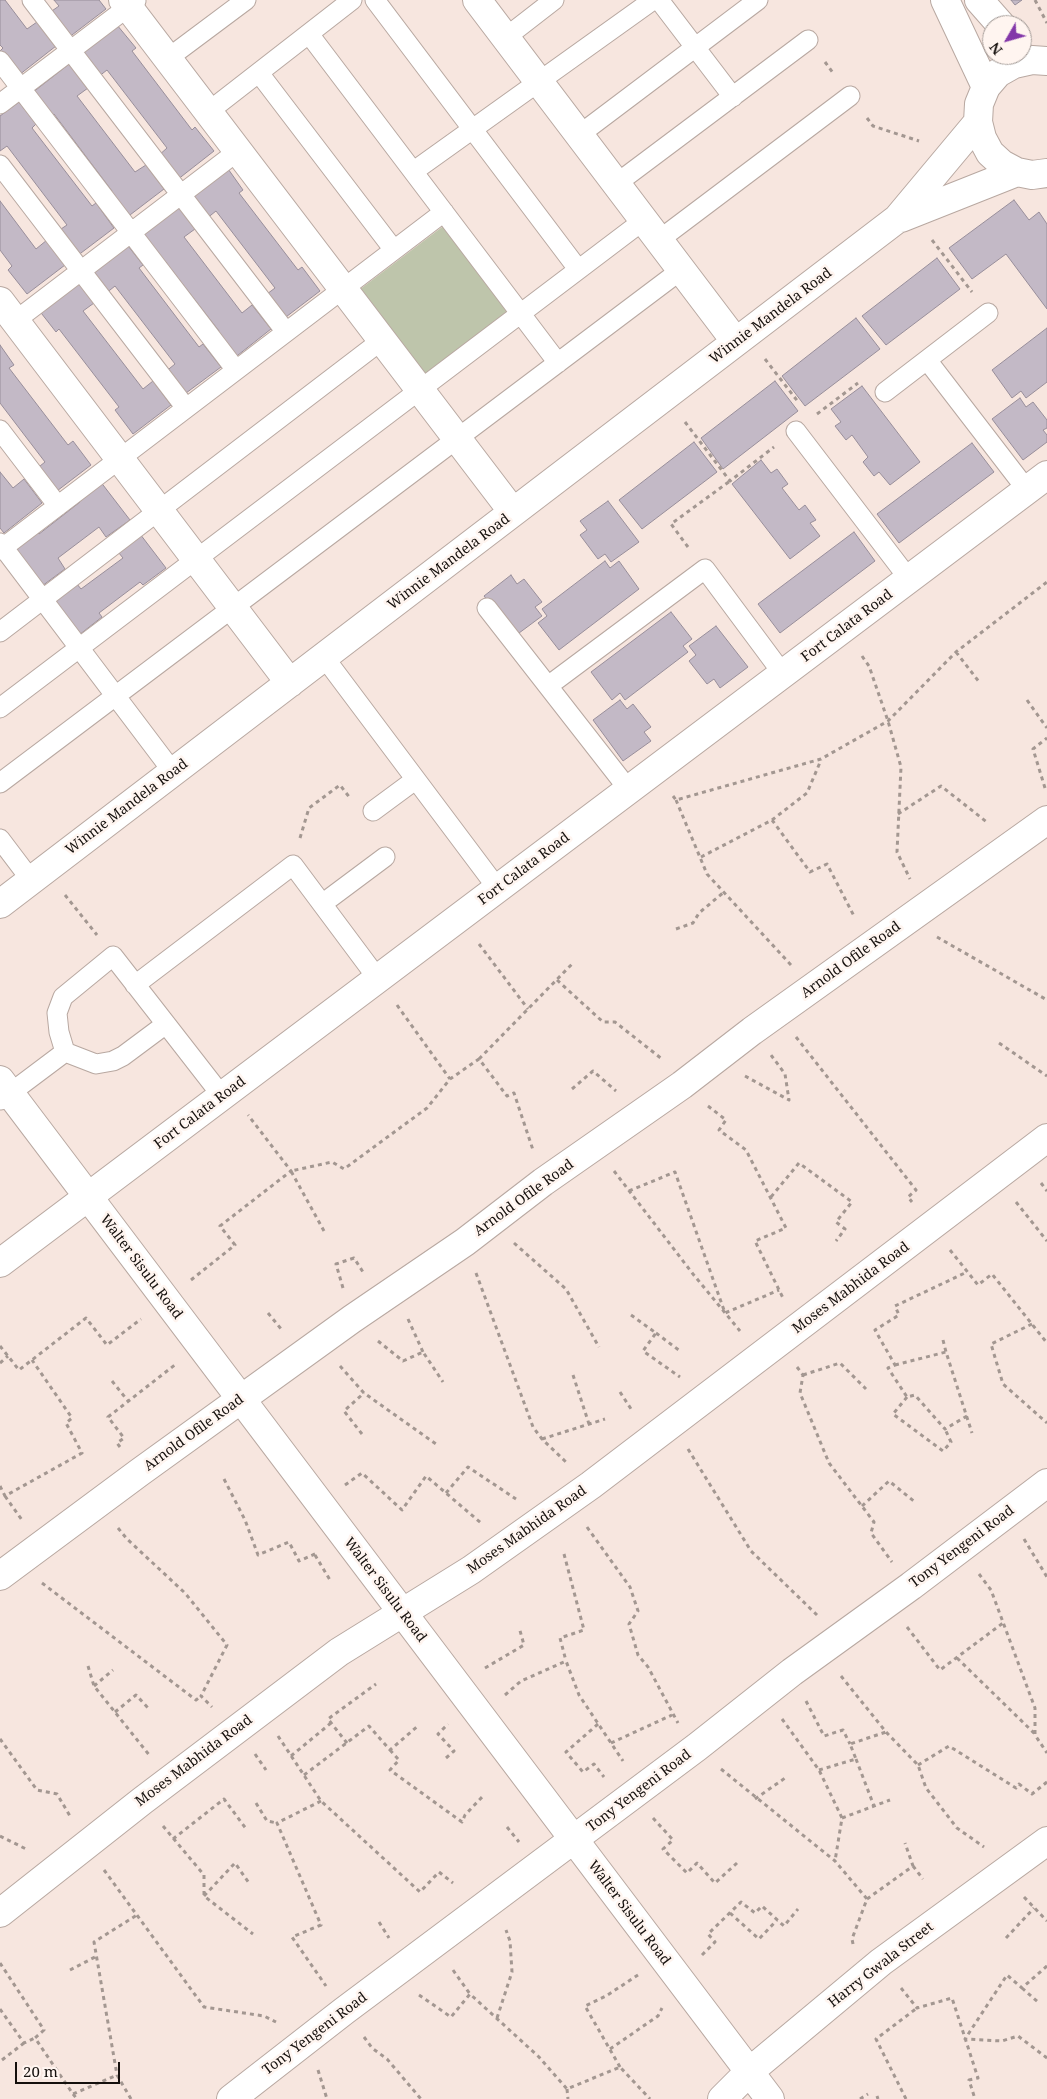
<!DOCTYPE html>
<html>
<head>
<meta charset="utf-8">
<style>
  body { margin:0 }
  #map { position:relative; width:1047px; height:2099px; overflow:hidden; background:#f7e6df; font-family:"Noto Serif",serif }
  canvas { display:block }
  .north { position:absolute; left:982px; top:15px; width:50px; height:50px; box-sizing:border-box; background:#fff5f0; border:1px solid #a19995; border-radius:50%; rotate:232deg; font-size:14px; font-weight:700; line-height:20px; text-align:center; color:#15100d }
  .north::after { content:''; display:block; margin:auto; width:18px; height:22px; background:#8337a9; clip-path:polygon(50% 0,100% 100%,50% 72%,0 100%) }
  .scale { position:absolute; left:15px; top:2062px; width:105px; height:22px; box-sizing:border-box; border:2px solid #15100d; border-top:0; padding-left:6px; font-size:15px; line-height:18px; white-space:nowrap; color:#15100d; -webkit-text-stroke:4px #fff5f0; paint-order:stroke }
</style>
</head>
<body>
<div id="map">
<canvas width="1047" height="2099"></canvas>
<div class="north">N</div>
<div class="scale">20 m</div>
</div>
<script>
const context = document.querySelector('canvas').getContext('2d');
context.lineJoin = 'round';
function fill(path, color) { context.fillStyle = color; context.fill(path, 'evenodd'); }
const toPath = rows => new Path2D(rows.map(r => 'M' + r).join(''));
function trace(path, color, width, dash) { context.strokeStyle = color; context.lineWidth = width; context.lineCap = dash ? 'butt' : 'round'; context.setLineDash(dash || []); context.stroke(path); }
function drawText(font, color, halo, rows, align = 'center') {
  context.font = font + ' "Noto Serif",serif'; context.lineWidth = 5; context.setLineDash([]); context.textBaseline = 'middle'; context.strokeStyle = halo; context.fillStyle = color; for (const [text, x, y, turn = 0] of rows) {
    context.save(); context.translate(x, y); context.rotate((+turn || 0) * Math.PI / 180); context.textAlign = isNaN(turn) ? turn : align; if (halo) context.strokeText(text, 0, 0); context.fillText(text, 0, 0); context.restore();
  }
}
fill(toPath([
  [446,224,511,309,423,375,359,290]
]), '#bec5ab');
const building = toPath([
  [0,0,5,0,27,29,37,22,56,46,19,75,0,51,3,48,0,45,0,0],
  [54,0,99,0,106,9,68,38,49,13,59,6,54,0],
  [1011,0,1022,0,1015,5,1011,0],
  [117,25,136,48,132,51,192,130,195,127,214,151,177,180,158,156,167,148,107,70,98,77,80,53,117,25],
  [69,64,88,88,77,96,135,172,146,165,164,189,126,218,108,194,112,191,54,114,50,117,32,93,69,64],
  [19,102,36,124,32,128,92,206,96,203,114,228,77,256,58,231,67,225,7,146,0,151,0,116,19,102],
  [226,166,243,190,239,193,298,270,302,267,320,291,282,320,263,297,275,288,216,211,206,219,187,196,226,166],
  [1014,200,1029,220,1039,212,1047,224,1047,309,1006,254,972,279,949,248,1014,200],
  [0,201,36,249,47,240,65,265,27,294,8,270,12,266,0,250,0,201],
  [177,205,195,229,184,237,242,313,252,305,271,329,233,359,215,334,219,331,160,255,157,257,139,234,177,205],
  [125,242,143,265,139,268,199,347,203,344,221,367,182,396,164,373,175,364,115,286,105,294,88,271,125,242],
  [937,258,960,289,886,345,862,316,937,258],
  [77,280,94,303,83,311,143,389,153,381,171,405,133,434,115,410,119,407,59,329,56,332,38,309,77,280],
  [856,318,880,349,805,406,782,376,856,318],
  [1047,328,1047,382,1026,398,1021,391,1012,398,992,370,1047,328],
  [0,345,14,365,9,368,68,445,73,441,91,465,53,494,35,470,45,462,0,403,0,345],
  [775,381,798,411,723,469,701,438,775,381],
  [862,386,920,462,890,485,879,472,874,476,863,462,868,457,852,435,846,440,835,426,841,422,831,409,862,386],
  [1020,398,1026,407,1033,402,1047,420,1047,428,1043,430,1047,435,1047,442,1023,460,992,419,1020,398],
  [694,442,717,472,642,529,619,500,694,442],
  [972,443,994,472,899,543,877,514,972,443],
  [761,460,771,473,777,469,788,484,782,488,799,510,805,505,816,520,810,523,820,536,790,559,732,484,761,460],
  [0,472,13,488,24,479,42,503,4,533,0,528,0,472],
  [100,481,130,520,106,537,99,527,58,558,65,569,42,586,12,547,35,530,39,534,80,502,77,498,100,481],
  [608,501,639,542,611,562,605,554,598,559,580,535,587,530,580,521,608,501],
  [137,530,166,568,143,585,140,582,99,613,102,617,79,635,50,596,73,579,81,589,123,558,114,547,137,530],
  [854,532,875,561,780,633,758,604,854,532],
  [605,561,610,568,619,561,639,589,559,650,538,623,547,616,542,609,605,561],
  [511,575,517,584,524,579,542,602,535,607,542,616,515,636,484,596,511,575],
  [671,612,692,639,683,646,688,652,625,700,620,693,612,700,591,672,671,612],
  [716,626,748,667,720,688,714,679,707,684,689,661,696,655,689,646,716,626],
  [620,700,627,709,633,704,651,727,644,732,651,741,623,761,593,720,620,700]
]);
fill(building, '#c3b9c6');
trace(building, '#988e9a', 1);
const service = toPath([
  [32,0,286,332],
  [375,0,578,269],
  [659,0,733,97],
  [309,34,558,363],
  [505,38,554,0],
  [167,59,246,0],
  [0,61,236,370],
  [259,73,394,250],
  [0,104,136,1],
  [208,112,352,0],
  [579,135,758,0],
  [0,165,186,408],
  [414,171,653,0],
  [616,184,808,40],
  [659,240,850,96],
  [15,321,238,151],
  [927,360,1027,490],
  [885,392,988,313],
  [0,430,58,506],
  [796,431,909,579],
  [0,543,173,772],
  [0,550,444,212],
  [487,608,629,790],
  [0,632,382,340],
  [324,657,498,889],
  [548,686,705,569,783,674],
  [0,708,644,220],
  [0,783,681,270],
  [373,811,415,780],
  [0,839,31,880],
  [322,904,385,857],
  [135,985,293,865,378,979],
  [166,1024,123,1056,113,1061,96,1064,65,1052,59,1032,57,1013,63,997,113,956,166,1024,222,1096],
  [1,1100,65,1052]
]);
const minor = toPath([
  [123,0,513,512],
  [477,0,736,342],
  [945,0,986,87],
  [979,0,1001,25],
  [1047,61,1032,60,1014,64,998,73,986,87,979,104,978,122,982,138,990,153,1002,164,1017,172,1032,175,1047,173],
  [901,218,1017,172],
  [0,301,290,683],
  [0,904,897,219,978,122],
  [0,1080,770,2099],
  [0,1263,1047,475],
  [0,1576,140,1472,352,1319,465,1242,543,1182,682,1085,752,1031,1047,820],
  [0,1913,142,1801,339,1652,471,1570,591,1485,1047,1138],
  [231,2099,344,2011,697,1747,792,1672,911,1586,1047,1483],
  [722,2099,749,2072,881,1962,1047,1841]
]);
trace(service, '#b8a8a1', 21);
trace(minor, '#b8a8a1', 30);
trace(toPath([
  [1035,0,1047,23],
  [825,62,833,73],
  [867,118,873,126,919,141],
  [932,240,972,292],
  [765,359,799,403],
  [817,414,858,383],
  [685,422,730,481,774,447],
  [688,547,671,524,730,481],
  [956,652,980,683],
  [862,656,869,666,888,721,901,767,897,852,910,879],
  [1027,700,1047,728],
  [1045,788,1033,749,1047,738],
  [673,796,676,800,821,759,888,721,956,652,1047,582],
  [676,800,707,874,791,965],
  [898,814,941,786,988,823],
  [772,820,810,872,827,864,855,918],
  [300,838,309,808,340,785,350,798],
  [701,857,772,820,807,793,821,760],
  [65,895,97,935],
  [676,929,693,923,699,913,724,892],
  [937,937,1047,1000],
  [479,944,528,1009],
  [557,980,603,1022,615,1022,662,1059],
  [397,1005,450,1079],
  [796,1037,916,1190,908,1197,912,1202],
  [999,1043,1047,1076],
  [479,1059,574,962],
  [745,1076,789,1100,785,1074,771,1055],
  [572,1089,593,1071,616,1091],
  [708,1106,726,1120,719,1130,746,1150,786,1228,755,1241,783,1298],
  [614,1171,693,1274,740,1331],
  [1041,1183,1047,1191],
  [629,1191,675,1172,725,1313,779,1290],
  [771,1197,799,1163,852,1202,836,1222,845,1229,836,1241],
  [1016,1202,1047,1241],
  [324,1231,291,1171,332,1162,344,1169,427,1108,450,1079,479,1059,507,1096,514,1093,533,1150],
  [514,1243,566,1289,599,1347],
  [950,1250,978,1285,992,1274,1047,1343],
  [476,1273,533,1427,542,1439,567,1463],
  [191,1280,235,1245,220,1226,291,1171,248,1115],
  [343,1288,336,1264,354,1258,363,1272],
  [268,1313,282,1330],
  [631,1315,656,1333,643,1351,680,1377],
  [408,1319,423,1352],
  [1032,1324,991,1344,1003,1384,1047,1423],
  [656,1333,680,1351],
  [943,1340,946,1352],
  [378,1341,403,1361,423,1352,443,1382],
  [0,1346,19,1370,86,1318,107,1345,141,1319],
  [0,1363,8,1356],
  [895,1365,946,1352,972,1433],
  [340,1366,364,1393,436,1444],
  [797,1367,803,1375,800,1393,829,1463,874,1522,871,1533,892,1562],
  [573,1375,589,1424],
  [803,1375,840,1363,866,1389],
  [112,1381,128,1401],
  [620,1392,633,1412],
  [907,1397,893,1414,943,1451,951,1442,945,1429],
  [967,1416,945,1429,915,1395,907,1397,888,1368,895,1365,875,1330,899,1315,895,1306,967,1272],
  [362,1434,344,1411,364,1393],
  [542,1439,605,1419],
  [120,1447,117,1443,124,1438,108,1417,176,1364],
  [688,1449,751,1551,817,1615],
  [224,1479,245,1520,258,1555,289,1542,299,1561,317,1553],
  [345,1485,362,1473,402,1510,426,1476,481,1523],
  [0,1486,5,1496,82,1453,66,1423,72,1418,32,1360],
  [446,1493,468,1467,516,1499],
  [5,1496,22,1520],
  [862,1506,889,1481,915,1502],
  [587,1527,630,1587,638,1611,629,1624,638,1655,648,1667,678,1723],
  [118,1528,127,1539,185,1593,227,1645,201,1696,212,1707],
  [1024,1539,1047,1577],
  [564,1554,584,1630,560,1638,566,1661],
  [315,1555,330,1580],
  [979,1574,991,1590,1035,1708,1035,1735,1047,1753],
  [42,1583,196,1700,201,1696],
  [907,1627,940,1670,1003,1623],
  [957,1658,1035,1734],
  [88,1666,94,1686,150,1756],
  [485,1668,524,1645,519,1627],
  [841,1676,886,1732,918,1765,926,1788,957,1828,984,1847],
  [94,1686,113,1670],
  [505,1695,521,1681,566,1661,579,1695,623,1761],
  [806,1701,824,1736,843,1730,850,1744],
  [115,1712,136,1695,150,1710],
  [782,1719,819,1770,842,1818,835,1861],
  [598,1724,566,1752,583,1772,594,1764,604,1777],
  [278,1736,321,1801,420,1892,439,1872,453,1883],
  [0,1739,37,1790,57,1794,70,1816],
  [347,1743,328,1719,376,1684],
  [611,1743,672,1715],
  [390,1750,399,1760,390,1770,462,1822,465,1815,483,1796],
  [255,1754,266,1770],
  [291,1756,331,1723],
  [446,1758,454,1751,438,1734,448,1724],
  [856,1759,874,1806],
  [918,1765,949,1746,1016,1788,1019,1784,1032,1794,1047,1782],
  [721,1769,835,1861,867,1899,852,1939,853,1944],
  [819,1770,856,1759,850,1744,886,1732],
  [304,1775,369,1726,390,1750,419,1725],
  [755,1799,785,1778],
  [321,1801,277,1823,321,1925,292,1937,326,1986],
  [256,1803,267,1821,277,1823],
  [653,1818,673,1840,663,1849,687,1873,697,1863,715,1883,737,1863],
  [842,1818,890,1800],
  [163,1826,204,1875,204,1896,253,1934],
  [507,1827,519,1842],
  [0,1836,28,1850],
  [173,1839,224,1799,247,1830],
  [913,1866,923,1879],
  [104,1870,204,2007,264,2016,276,2022],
  [204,1896,235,1863,249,1883],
  [1024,1897,1047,1921],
  [867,1899,913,1866,905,1843],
  [730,1913,759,1939,777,1920],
  [379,1922,389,1938],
  [1006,1938,1034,1908],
  [702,1955,715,1942,708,1934,741,1902,755,1913,762,1906,784,1926,798,1909],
  [0,1963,44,2030,35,2038,73,2094,117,2075],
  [1047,1966,1022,1988,1007,1975,965,2039,1002,2041,1018,2036,1047,2058],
  [70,1970,97,1956],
  [453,1970,470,1994],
  [901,1988,917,2008,952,1998,978,2078,969,2080,975,2099],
  [1022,1988,1039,2003],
  [419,1995,451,2017,470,1994,539,2057,567,2089,620,2067,650,2099],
  [0,2009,24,2043,35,2038],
  [497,2018,512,1972,510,1941,506,1930],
  [364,2037,372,2048,387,2059,421,2099],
  [610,2049,658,2016,662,2008],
  [2,2060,24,2043],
  [620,2067,585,2006,606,1996,638,1975],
  [318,2070,327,2099],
  [567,2089,568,2099],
  [73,2094,77,2099],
  [877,2096,878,2099],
  [131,2099,117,2075,94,1942,137,1915],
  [860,2099,868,2094],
  [906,2099,876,2039,917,2008]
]), '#a39791', 3, [4, 4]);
trace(service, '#fff', 19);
trace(minor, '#fff', 28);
drawText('14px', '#15100d', '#fff5f0', [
  ["Winnie Mandela Road",771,316,-37],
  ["Winnie Mandela Road",449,562,-37],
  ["Fort Calata Road",847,626,-37],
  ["Winnie Mandela Road",127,807,-37],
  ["Fort Calata Road",524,869,-37],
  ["Arnold Ofile Road",851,960,-36],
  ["Fort Calata Road",200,1113,-37],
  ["Arnold Ofile Road",524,1198,-36],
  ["Walter Sisulu Road",141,1267,53],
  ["Moses Mabhida Road",851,1288,-37],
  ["Arnold Ofile Road",194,1433,-36],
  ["Moses Mabhida Road",527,1530,-35],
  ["Tony Yengeni Road",962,1547,-37],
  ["Walter Sisulu Road",385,1590,53],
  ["Moses Mabhida Road",194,1761,-37],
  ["Tony Yengeni Road",639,1791,-37],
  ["Walter Sisulu Road",629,1913,53],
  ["Harry Gwala Street",881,1965,-38],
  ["Tony Yengeni Road",315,2034,-37]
]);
</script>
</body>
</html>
